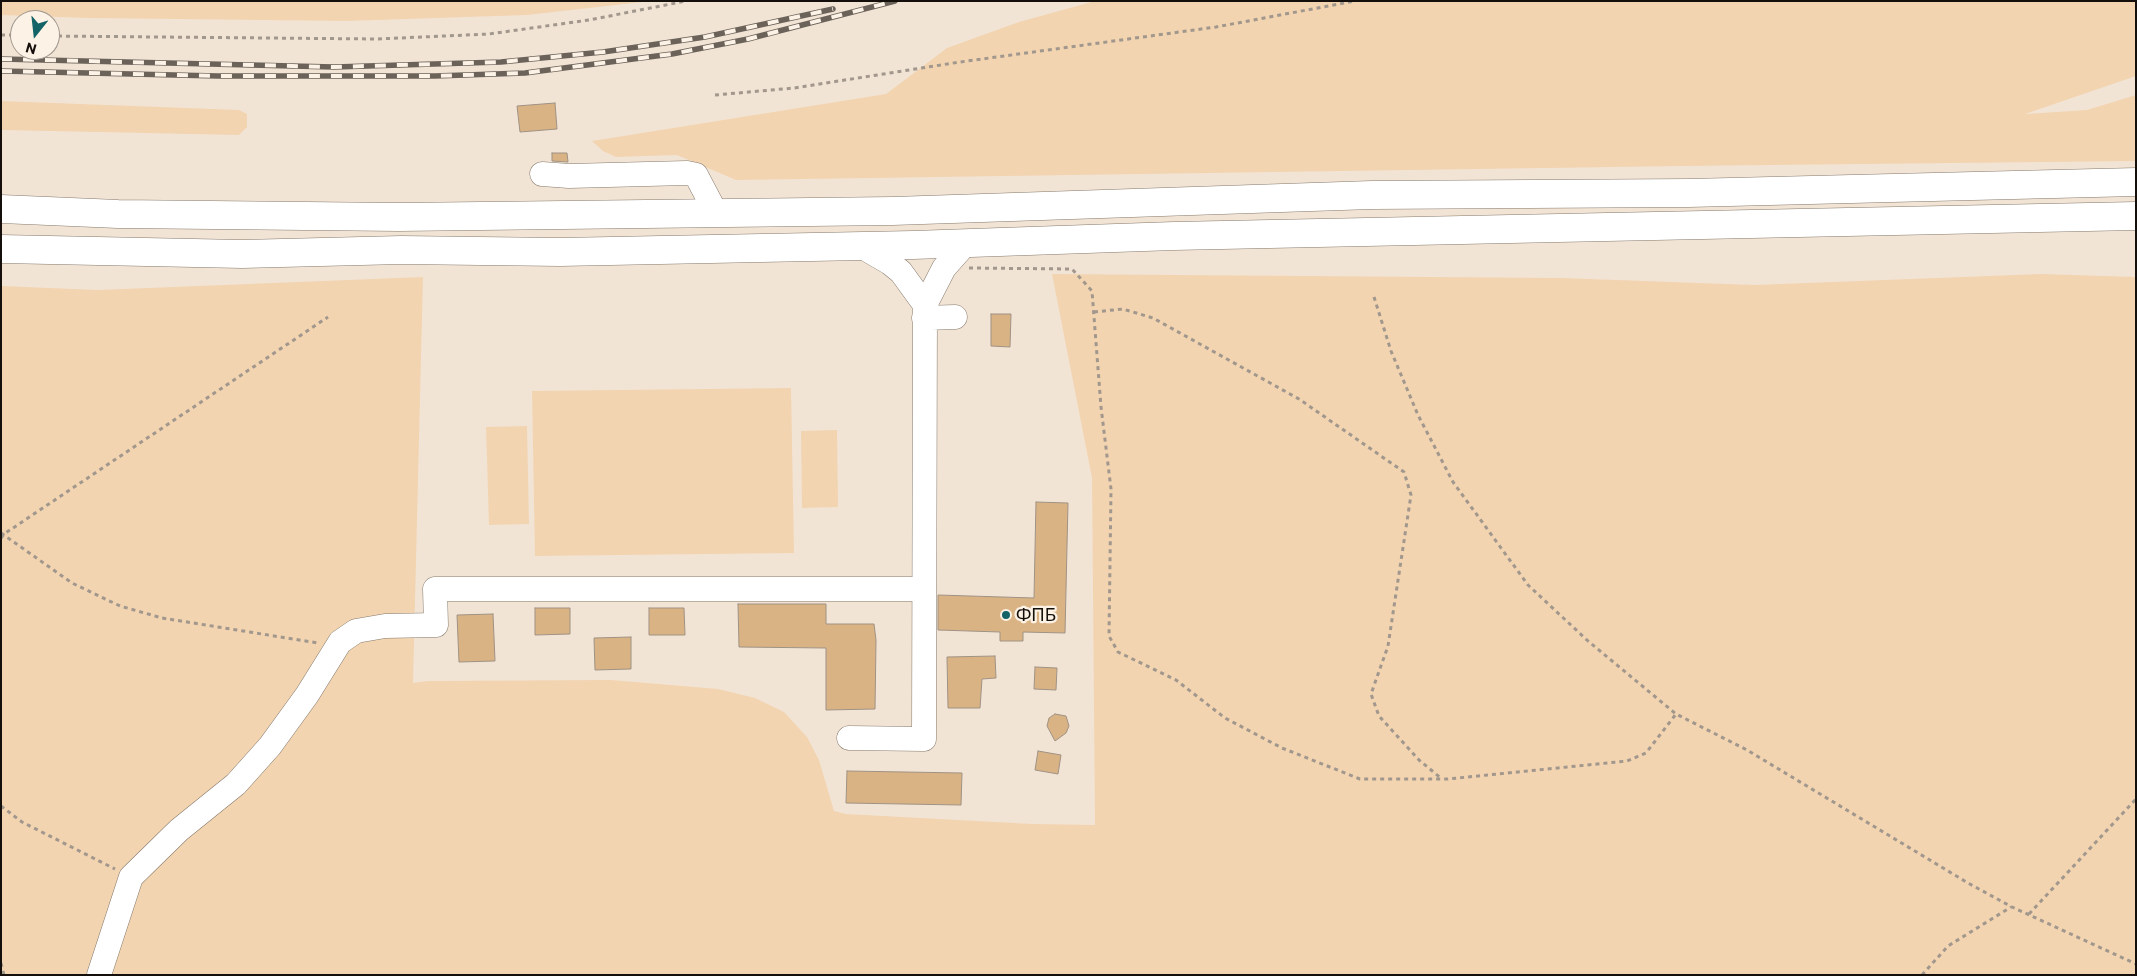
<!DOCTYPE html>
<html>
<head>
<meta charset="utf-8">
<style>
  body { margin:0 }
  #map { position:relative; width:2137px; height:976px; overflow:hidden; background:#f2e4d5; font-family:Commissioner,sans-serif }
  canvas { display:block }
  .frame { position:absolute; inset:0; border:2px solid #140f0a; pointer-events:none }
  .north { position:absolute; left:10px; top:10px; width:50px; height:50px; box-sizing:border-box; background:#fdf2e6; border:1px solid #a0978e; border-radius:50%; rotate:196deg; font-size:14px; font-weight:700; line-height:20px; text-align:center; color:#140f0a }
  .north::after { content:''; display:block; margin:auto; width:18px; height:22px; background:#136367; clip-path:polygon(50% 0,100% 100%,50% 72%,0 100%) }
</style>
</head>
<body>
<div id="map">
<canvas width="2137" height="976"></canvas>
<div class="frame"></div>
<div class="north">N</div>
</div>
<script>
const context = document.querySelector('canvas').getContext('2d');
context.lineJoin = 'round';
function fill(path, color) { context.fillStyle = color; context.fill(path, 'evenodd'); }
const toPath = rows => new Path2D(rows.map(r => 'M' + r).join(''));
function trace(path, color, width, dash) { context.strokeStyle = color; context.lineWidth = width; context.lineCap = dash ? 'butt' : 'round'; context.setLineDash(dash || []); context.stroke(path); }
function drawText(font, color, halo, rows, align = 'center') {
  context.font = font + ' Commissioner,sans-serif'; context.lineWidth = 4.5; context.setLineDash([]); context.textBaseline = 'middle'; context.strokeStyle = halo; context.fillStyle = color; for (const [text, x, y, turn = 0] of rows) {
    context.save(); context.translate(x, y); context.rotate((+turn || 0) * Math.PI / 180); context.textAlign = isNaN(turn) ? turn : align; if (halo) context.strokeText(text, 0, 0); context.fillText(text, 0, 0); context.restore();
  }
}
fill(toPath([
  [1,1,651,1,527,15,347,21,88,18,1,15],
  [1095,1,2136,1,2136,76,2025,114,2087,110,2136,95,2136,161,1682,166,736,180,677,155,616,157,603,151,592,141,886,94,947,48,1019,22],
  [1,101,239,110,247,114,247,127,239,135,1,130],
  [1052,274,1561,278,1755,285,2041,274,2136,277,2136,975,1,975,1,286,98,290,423,277,413,683,428,681,611,680,718,689,755,698,784,712,807,737,819,760,834,811,846,814,1033,824,1095,825,1092,478],
  [791,388,794,553,535,556,532,391],
  [527,426,529,524,489,525,486,427],
  [837,430,838,507,802,508,801,431]
]), '#f2d4b1');
const building = toPath([
  [555,103,557,129,520,132,517,106,555,103],
  [552,153,567,153,568,162,552,161,552,153],
  [991,314,1011,314,1010,347,991,346,991,314],
  [1036,502,1068,503,1065,633,1023,632,1023,641,1000,641,1000,632,938,630,938,595,1034,598,1036,502],
  [738,604,826,604,826,624,874,624,876,640,875,709,826,710,826,648,739,647,738,604],
  [535,608,570,608,570,634,535,635,535,608],
  [649,608,684,608,685,635,649,635,649,608],
  [493,614,495,661,459,662,457,615,493,614],
  [631,637,631,669,595,670,594,638,631,637],
  [995,656,996,678,982,679,980,708,948,708,947,657,995,656],
  [1035,667,1057,668,1056,690,1034,689,1035,667],
  [1055,714,1066,716,1069,726,1066,733,1055,741,1047,726,1049,718,1055,714],
  [1038,751,1061,755,1058,774,1035,770,1038,751],
  [847,771,962,773,961,805,846,803,847,771]
]);
fill(building, '#dab384');
trace(building, '#9f9284', 1);
const minor = toPath([
  [542,174,569,176,687,173,696,175,716,213],
  [859,245,890,263,901,272,925,305],
  [924,318,955,317],
  [849,738,924,739,925,305,944,268,967,242],
  [99,975,131,877,179,830,236,784,270,746,307,695,340,642,356,631,385,626,436,625,435,589,924,589]
]);
const highway = toPath([
  [1,209,118,214,399,217,893,211,1372,195,1689,193,2136,182],
  [1,249,242,254,401,250,560,252,913,245,1174,236,2136,216]
]);
trace(minor, '#867a6c', 25);
trace(highway, '#867a6c', 29);
trace(toPath([
  [1,35,20,35],
  [50,36,377,39,489,34,589,20,686,1],
  [715,95,794,88,960,62,1216,27,1355,1],
  [969,268,1072,269,1092,291,1101,407,1111,489,1109,636,1118,652,1176,680,1225,718,1282,748,1360,779,1448,779,1627,761,1646,753,1676,714],
  [1374,297,1391,351,1418,415,1453,482,1528,585,1588,641,1676,714,1747,750,1968,883,2012,907,2136,964],
  [1094,312,1123,309,1153,318,1299,399,1404,472,1411,495,1388,646,1371,694,1379,716,1419,760,1442,779],
  [1,533,72,583,120,606,162,618,318,643],
  [1,538,4,534,328,317],
  [1,806,22,822,115,869],
  [2029,914,2136,799],
  [1,963,4,975],
  [1922,975,1948,946,2011,907]
]), '#a2978c', 3, [4, 4]);
trace(minor, '#fff', 24);
trace(highway, '#fff', 28);
const rail = toPath([
  [1,59,334,67,501,62,603,52,705,37,833,9],
  [1,71,218,76,435,76,525,73,672,54,748,39,895,1]
]);
trace(rail, '#6b635a', 5.5);
trace(rail, '#fdf2e6', 4, [11]);
for (const [x, y, r, color] of [
  [1006,615,5,"#136367"]
]) { const dot = new Path2D(); dot.arc(x, y, r, 0, 2 * Math.PI); context.fillStyle = color; context.fill(dot); trace(dot, '#fdf2e6', 2); }
drawText('18px', '#140f0a', '#fdf2e6', [
  ["ФПБ",1016,615]
], 'left');
</script>
</body>
</html>
